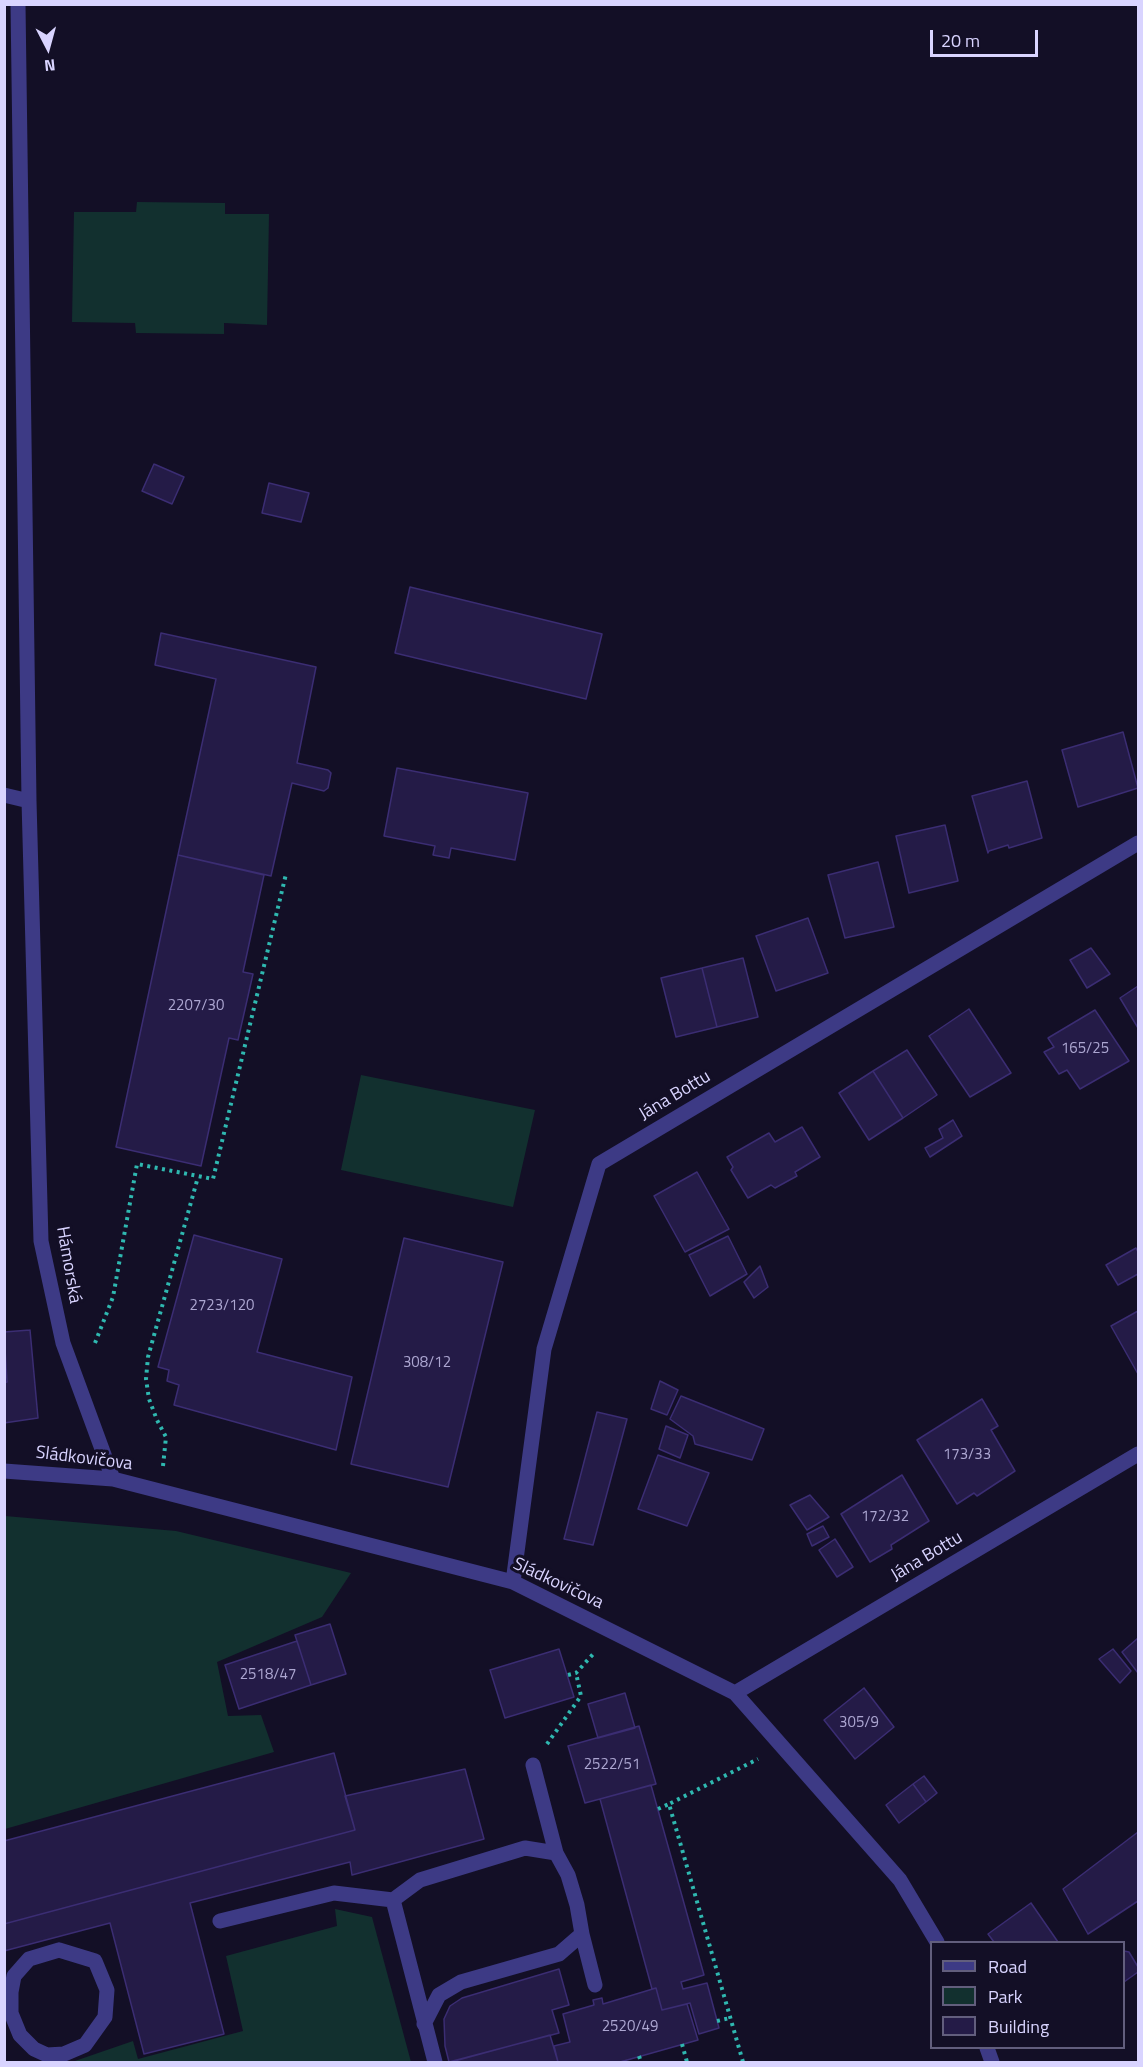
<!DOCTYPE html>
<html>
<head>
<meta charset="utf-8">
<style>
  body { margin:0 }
  #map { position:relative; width:1143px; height:2067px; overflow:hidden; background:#130f26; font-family:"Titillium Web",sans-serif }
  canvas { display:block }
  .frame { position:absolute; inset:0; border:6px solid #d9d4ff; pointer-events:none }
  .legend { position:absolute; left:930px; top:1941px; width:195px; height:108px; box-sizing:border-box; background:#130f26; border:2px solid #625e7d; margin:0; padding:8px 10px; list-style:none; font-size:18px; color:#d9d4ff }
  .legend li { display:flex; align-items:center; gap:12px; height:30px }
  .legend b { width:30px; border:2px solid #625e7d }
  .north { position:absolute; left:18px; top:18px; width:60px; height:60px; -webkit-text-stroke:4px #130f26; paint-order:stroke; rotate:174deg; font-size:16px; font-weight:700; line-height:24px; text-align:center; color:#d9d4ff }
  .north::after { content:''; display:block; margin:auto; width:21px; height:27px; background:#d9d4ff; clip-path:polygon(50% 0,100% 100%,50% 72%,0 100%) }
  .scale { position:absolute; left:930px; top:30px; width:108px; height:27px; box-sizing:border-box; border:3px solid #d9d4ff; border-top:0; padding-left:8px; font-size:18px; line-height:21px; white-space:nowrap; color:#d9d4ff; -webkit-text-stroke:4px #130f26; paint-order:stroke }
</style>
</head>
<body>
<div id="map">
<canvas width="1143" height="2067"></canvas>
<div class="frame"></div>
<ul class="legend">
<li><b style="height:8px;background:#3d3a85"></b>Road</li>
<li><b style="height:16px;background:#12302f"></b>Park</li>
<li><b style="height:16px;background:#241b47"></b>Building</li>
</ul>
<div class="north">N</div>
<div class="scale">20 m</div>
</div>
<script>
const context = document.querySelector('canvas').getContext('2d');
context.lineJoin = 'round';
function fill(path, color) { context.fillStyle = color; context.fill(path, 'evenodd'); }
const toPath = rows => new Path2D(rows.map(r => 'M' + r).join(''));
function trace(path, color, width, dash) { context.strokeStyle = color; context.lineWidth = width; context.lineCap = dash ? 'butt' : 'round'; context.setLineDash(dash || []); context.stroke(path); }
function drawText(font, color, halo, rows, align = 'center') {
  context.font = font + ' "Titillium Web",sans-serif'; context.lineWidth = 6; context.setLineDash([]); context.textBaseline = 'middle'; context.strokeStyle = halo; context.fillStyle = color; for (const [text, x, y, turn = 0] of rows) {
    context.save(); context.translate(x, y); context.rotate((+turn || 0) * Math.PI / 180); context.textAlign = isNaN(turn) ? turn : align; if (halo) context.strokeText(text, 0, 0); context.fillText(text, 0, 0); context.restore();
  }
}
fill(toPath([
  [137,202,225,203,225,214,269,214,267,325,224,323,224,334,136,333,135,323,72,322,74,212,136,212],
  [361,1075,535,1110,513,1207,341,1170],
  [5,1516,176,1531,351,1573,322,1617,217,1662,228,1716,261,1715,274,1752,5,1829],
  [335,1909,372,1917,411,2062,72,2062,133,2041,138,2059,243,2031,226,1956,337,1926]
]), '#12302f');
const building = toPath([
  [154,464,184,477,172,504,142,491,154,464],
  [269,483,309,493,301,522,262,513,269,483],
  [410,587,602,634,586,699,395,653,410,587],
  [161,633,316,667,297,763,328,770,331,773,328,788,324,791,292,783,271,876,178,855,216,679,155,665,161,633],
  [1123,732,1138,788,1078,807,1062,750,1123,732],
  [397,768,528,793,515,860,451,848,449,858,433,855,435,846,384,836,397,768],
  [1027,781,1042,838,1009,848,1008,845,989,851,988,853,972,796,1027,781],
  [945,825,958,881,909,893,896,836,945,825],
  [178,855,264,875,243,972,253,974,238,1040,229,1038,201,1166,116,1147,178,855],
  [878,862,894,927,845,938,828,875,878,862],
  [808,918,828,973,776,991,756,936,808,918],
  [1091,948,1110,974,1087,988,1070,960,1091,948],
  [743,958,758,1017,717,1027,702,968,743,958],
  [702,968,717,1027,676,1037,661,978,702,968],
  [1138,986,1138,1028,1120,998,1138,986],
  [969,1009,1011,1073,970,1097,929,1036,969,1009],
  [1095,1010,1129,1061,1080,1089,1067,1070,1059,1074,1044,1052,1054,1047,1048,1038,1095,1010],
  [907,1050,937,1095,903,1118,873,1071,907,1050],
  [873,1071,903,1118,869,1140,839,1093,873,1071],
  [953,1120,962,1136,930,1157,925,1148,943,1138,939,1129,953,1120],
  [802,1127,820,1157,795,1172,797,1176,775,1188,771,1185,748,1198,731,1170,733,1167,727,1157,769,1133,775,1142,802,1127],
  [697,1172,729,1229,685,1252,654,1196,697,1172],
  [194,1235,282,1259,257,1352,352,1377,336,1450,174,1405,179,1385,167,1381,169,1370,158,1367,194,1235],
  [728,1236,747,1274,710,1296,689,1255,728,1236],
  [404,1238,503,1262,448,1487,351,1464,404,1238],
  [1136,1248,1138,1252,1138,1274,1118,1285,1106,1265,1136,1248],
  [760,1266,768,1287,754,1298,744,1282,760,1266],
  [1138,1311,1138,1374,1111,1326,1138,1311],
  [30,1330,38,1418,4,1423,4,1383,7,1382,4,1332,30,1330],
  [660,1381,678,1390,667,1415,651,1409,660,1381],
  [681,1396,764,1429,752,1460,695,1444,693,1436,670,1419,681,1396],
  [982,1399,998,1426,991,1430,1015,1471,977,1496,974,1493,957,1504,917,1440,982,1399],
  [597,1412,627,1419,593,1545,564,1539,597,1412],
  [666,1426,688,1435,680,1458,659,1449,666,1426],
  [658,1455,709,1473,687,1526,638,1509,658,1455],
  [902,1475,929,1521,891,1545,892,1549,870,1562,841,1514,902,1475],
  [810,1495,829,1517,807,1530,790,1505,810,1495],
  [823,1526,829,1537,812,1546,807,1534,823,1526],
  [835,1539,853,1567,837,1577,819,1550,835,1539],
  [330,1624,346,1674,311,1685,295,1635,330,1624],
  [1138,1638,1138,1673,1122,1652,1138,1638],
  [297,1641,311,1685,239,1709,225,1665,297,1641],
  [559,1649,574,1697,505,1718,490,1670,559,1649],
  [1113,1649,1131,1671,1120,1683,1099,1659,1113,1649],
  [864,1688,894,1727,855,1759,824,1720,864,1688],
  [625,1693,635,1728,598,1738,588,1704,625,1693],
  [639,1726,656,1784,585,1803,568,1746,639,1726],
  [334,1753,355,1830,4,1924,4,1841,334,1753],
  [465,1769,484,1839,352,1875,350,1862,190,1903,224,2034,144,2054,110,1923,4,1951,4,1924,355,1830,345,1796,465,1769],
  [924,1776,937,1793,926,1802,913,1784,924,1776],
  [913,1784,926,1802,899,1823,886,1805,913,1784],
  [651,1785,704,1975,681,1982,683,1989,707,1983,719,2028,699,2034,690,2003,662,2010,656,1988,652,1989,600,1799,651,1785],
  [1138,1832,1138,1901,1088,1934,1063,1889,1138,1832],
  [1031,1903,1058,1942,994,1942,988,1934,1031,1903],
  [1124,1951,1129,1952,1138,1967,1138,1972,1124,1982,1124,1951],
  [559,1969,569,2005,552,2010,559,2033,449,2062,445,2046,444,2019,450,2006,462,1998,559,1969],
  [656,1988,662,2010,687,2004,698,2040,620,2062,558,2062,554,2046,570,2042,563,2014,594,2005,593,2000,602,1998,603,2004,656,1988],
  [550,2035,558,2062,451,2062,550,2035]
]);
fill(building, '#241b47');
trace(building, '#3b2d73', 1.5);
trace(toPath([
  [95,1343,113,1297,137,1164,213,1179,286,874],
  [163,1466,166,1437,157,1420,149,1399,146,1379,148,1357,198,1177],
  [568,1675,576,1673,595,1652],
  [547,1744,581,1696,576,1673],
  [658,1809,669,1804],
  [717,2021,730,2018],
  [682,2044,687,2062],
  [639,2056,641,2062],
  [743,2062,669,1804,758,1759]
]), '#2fb8b0', 4, [3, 4.5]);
trace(toPath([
  [533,1765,556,1853],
  [393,1900,435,2062],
  [220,1921,334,1893,393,1900,420,1880,525,1848,556,1853,568,1875,577,1905,582,1934,559,1954,461,1982,439,1995,424,2024],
  [582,1934,595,1985],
  [59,1950,95,1961,107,1990,105,2017,85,2045,64,2054,47,2055,34,2049,20,2035,11,2013,11,1992,14,1976,29,1959,59,1950]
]), '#3d3a85', 15);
trace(toPath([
  [18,4,29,801,41,1241,63,1343,113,1479],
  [4,795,29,801],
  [4,1471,113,1479,513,1582,735,1693,900,1880,937,1942],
  [513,1582,544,1349,599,1164,1138,843],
  [735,1693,1138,1454],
  [987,2048,992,2062]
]), '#3d3a85', 15);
drawText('15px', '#aca6d1', null, [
  ["2207/30",196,1006],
  ["165/25",1085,1049],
  ["2723/120",222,1306],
  ["308/12",427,1363],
  ["173/33",967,1455],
  ["172/32",885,1517],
  ["2518/47",268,1675],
  ["305/9",859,1723],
  ["2522/51",612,1765],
  ["2520/49",630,2027]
]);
drawText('18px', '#d9d4ff', '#130f26', [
  ["Jána Bottu",675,1096,-31],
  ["Hámorská",68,1265,80],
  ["Sládkovičova",84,1459,7],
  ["Jána Bottu",927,1557,-31],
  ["Sládkovičova",558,1584,25]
]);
</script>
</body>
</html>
